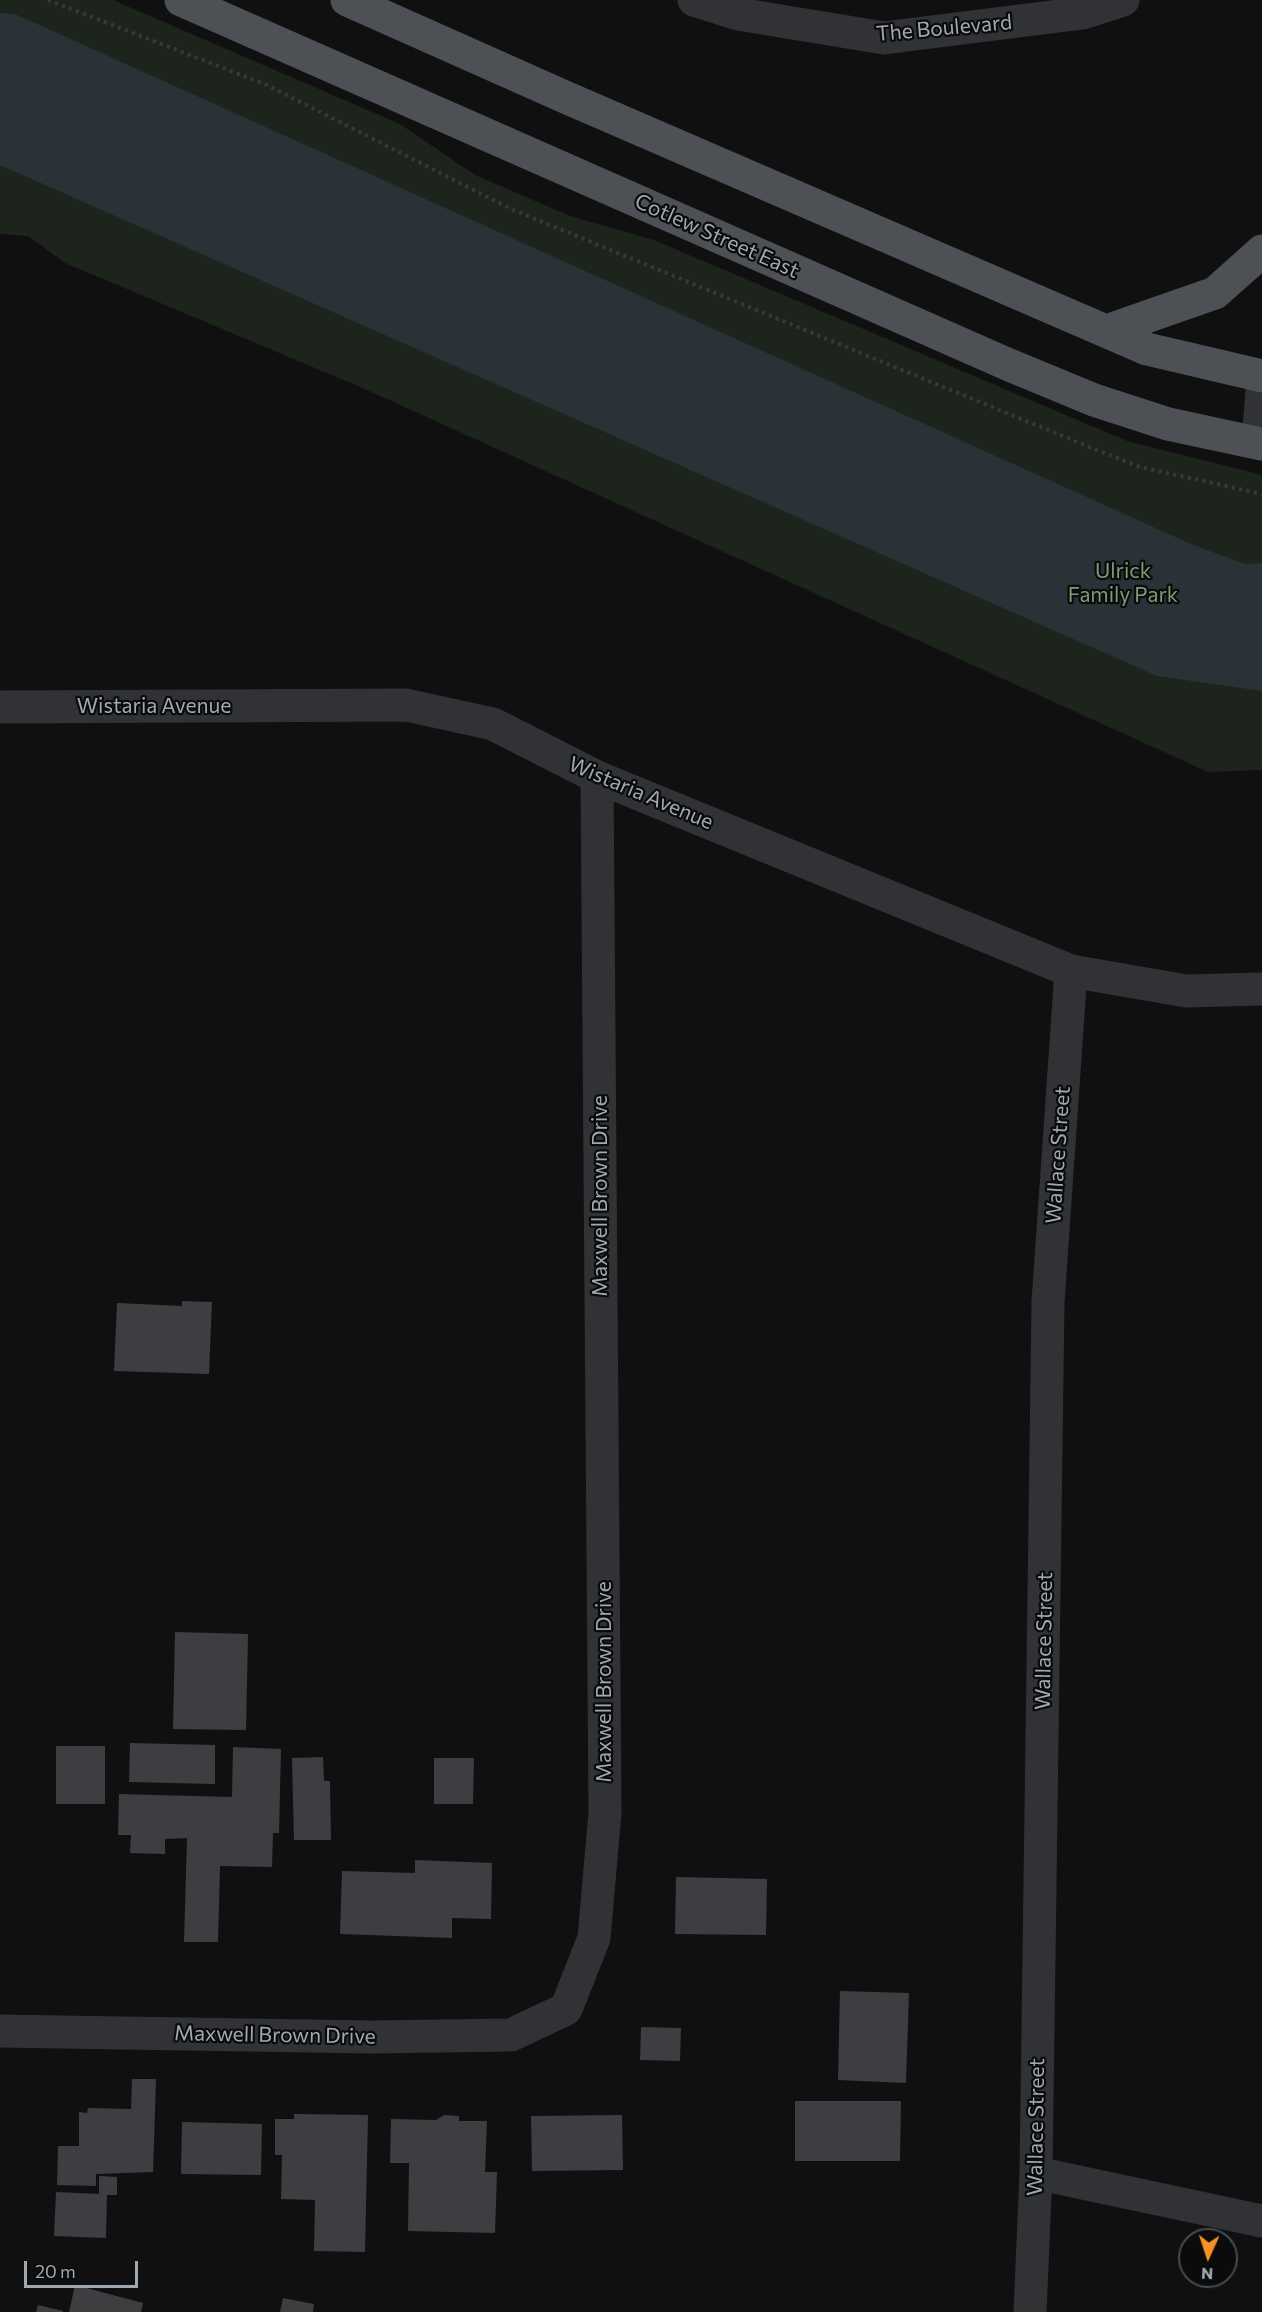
<!DOCTYPE html>
<html>
<head>
<meta charset="utf-8">
<style>
  body { margin:0 }
  #map { position:relative; width:1262px; height:2312px; overflow:hidden; background:#101011; font-family:Commissioner,sans-serif }
  canvas { display:block }
  .north { position:absolute; left:1178px; top:2228px; width:60px; height:60px; box-sizing:border-box; background:#0b0b0c; border:2px solid #474a4e; border-radius:50%; rotate:183deg; font-size:16px; font-weight:700; line-height:24px; text-align:center; color:#a0a9b2 }
  .north::after { content:''; display:block; margin:auto; width:21px; height:27px; background:#f69123; clip-path:polygon(50% 0,100% 100%,50% 72%,0 100%) }
  .scale { position:absolute; left:24px; top:2261px; width:114px; height:27px; box-sizing:border-box; border:3px solid #a0a9b2; border-top:0; padding-left:8px; font-size:18px; line-height:21px; white-space:nowrap; color:#a0a9b2; -webkit-text-stroke:4px #0b0b0c; paint-order:stroke }
</style>
</head>
<body>
<div id="map">
<canvas width="1262" height="2312"></canvas>
<div class="north">N</div>
<div class="scale">20 m</div>
</div>
<script>
const context = document.querySelector('canvas').getContext('2d');
context.lineJoin = 'round';
function fill(path, color) { context.fillStyle = color; context.fill(path, 'evenodd'); }
const toPath = rows => new Path2D(rows.map(r => 'M' + r).join(''));
function trace(path, color, width, dash) { context.strokeStyle = color; context.lineWidth = width; context.lineCap = dash ? 'butt' : 'round'; context.setLineDash(dash || []); context.stroke(path); }
function drawText(font, color, halo, rows, align = 'center') {
  context.font = font + ' Commissioner,sans-serif'; context.lineWidth = 4.5; context.setLineDash([]); context.textBaseline = 'middle'; context.strokeStyle = halo; context.fillStyle = color; for (const [text, x, y, turn = 0] of rows) {
    context.save(); context.translate(x, y); context.rotate((+turn || 0) * Math.PI / 180); context.textAlign = isNaN(turn) ? turn : align; if (halo) context.strokeText(text, 0, 0); context.fillText(text, 0, 0); context.restore();
  }
}
fill(toPath([
  [0,0,113,0,400,124,475,175,570,216,654,240,1127,441,1262,475,1262,770,1208,772,365,389,65,263,28,236,0,234]
]), '#1c241c');
fill(toPath([
  [0,13,15,14,1191,544,1245,564,1262,563,1262,691,1157,676,0,165]
]), '#283237');
fill(toPath([
  [182,1301,212,1302,209,1374,114,1371,117,1303,182,1306],
  [175,1632,248,1634,246,1730,173,1729],
  [130,1743,215,1745,215,1784,129,1782],
  [56,1746,105,1746,105,1804,56,1804],
  [233,1747,281,1749,279,1833,273,1833,272,1867,220,1866,218,1942,184,1942,187,1838,165,1839,165,1854,130,1853,131,1835,118,1835,119,1794,232,1797],
  [323,1757,324,1781,330,1781,331,1840,294,1840,292,1758],
  [434,1758,474,1758,473,1804,434,1804],
  [415,1860,492,1863,491,1919,452,1918,452,1938,340,1934,342,1871,415,1873],
  [676,1877,767,1879,766,1935,675,1934],
  [840,1991,909,1993,906,2083,838,2080],
  [641,2027,681,2028,680,2061,640,2060],
  [132,2079,156,2079,153,2172,96,2174,96,2186,57,2185,58,2146,79,2146,79,2112,87,2113,88,2108,131,2109],
  [795,2101,901,2101,900,2161,795,2161],
  [294,2114,368,2115,365,2252,314,2251,315,2200,281,2199,282,2155,275,2155,275,2119,294,2119],
  [444,2115,459,2116,459,2121,487,2121,485,2172,497,2172,495,2233,408,2231,409,2163,390,2163,391,2119,436,2120],
  [622,2115,623,2170,532,2171,531,2116],
  [182,2122,262,2124,261,2175,181,2174],
  [99,2176,117,2177,117,2195,107,2195,106,2238,54,2236,56,2192,99,2194],
  [75,2285,143,2303,141,2312,69,2312],
  [283,2298,314,2304,313,2312,280,2312],
  [38,2305,63,2311,63,2312,36,2312]
]), '#3c3e41');
trace(toPath([
  [48,0,267,85,511,209,1082,444,1140,467,1262,494]
]), '#37393d', 4, [3, 4.5]);
trace(toPath([
  [694,0,738,14,884,38,1083,13,1123,0],
  [1258,443,1262,390],
  [0,707,406,705,493,724,597,777,1071,971,1186,991,1262,989],
  [0,2031,371,2037,511,2035,566,2009,594,1938,605,1813,597,777],
  [1036,2173,1262,2221],
  [1030,2312,1036,2173,1048,1302,1071,971]
]), '#313236', 33);
trace(toPath([
  [181,0,1007,364,1094,400,1168,424,1262,444],
  [347,0,565,97,1147,349,1262,376],
  [1106,331,1215,293,1262,251]
]), '#4d5055', 33);
drawText('21px', '#a0a9b2', '#0b0b0c', [
  ["The Boulevard",944,28,-5],
  ["Cotlew Street East",717,236,24],
  ["Wistaria Avenue",154,706],
  ["Wistaria Avenue",641,793,23],
  ["Wallace Street",1058,1155,-86],
  ["Maxwell Brown Drive",600,1196,-90],
  ["Wallace Street",1044,1641,-89],
  ["Maxwell Brown Drive",604,1682,-90],
  ["Maxwell Brown Drive",275,2035,1],
  ["Wallace Street",1036,2127,-89]
]);
drawText('21px', '#7a9e77', '#0b0b0c', [
  ["Ulrick",1123,571],
  ["Family Park",1123,595]
]);
</script>
</body>
</html>
